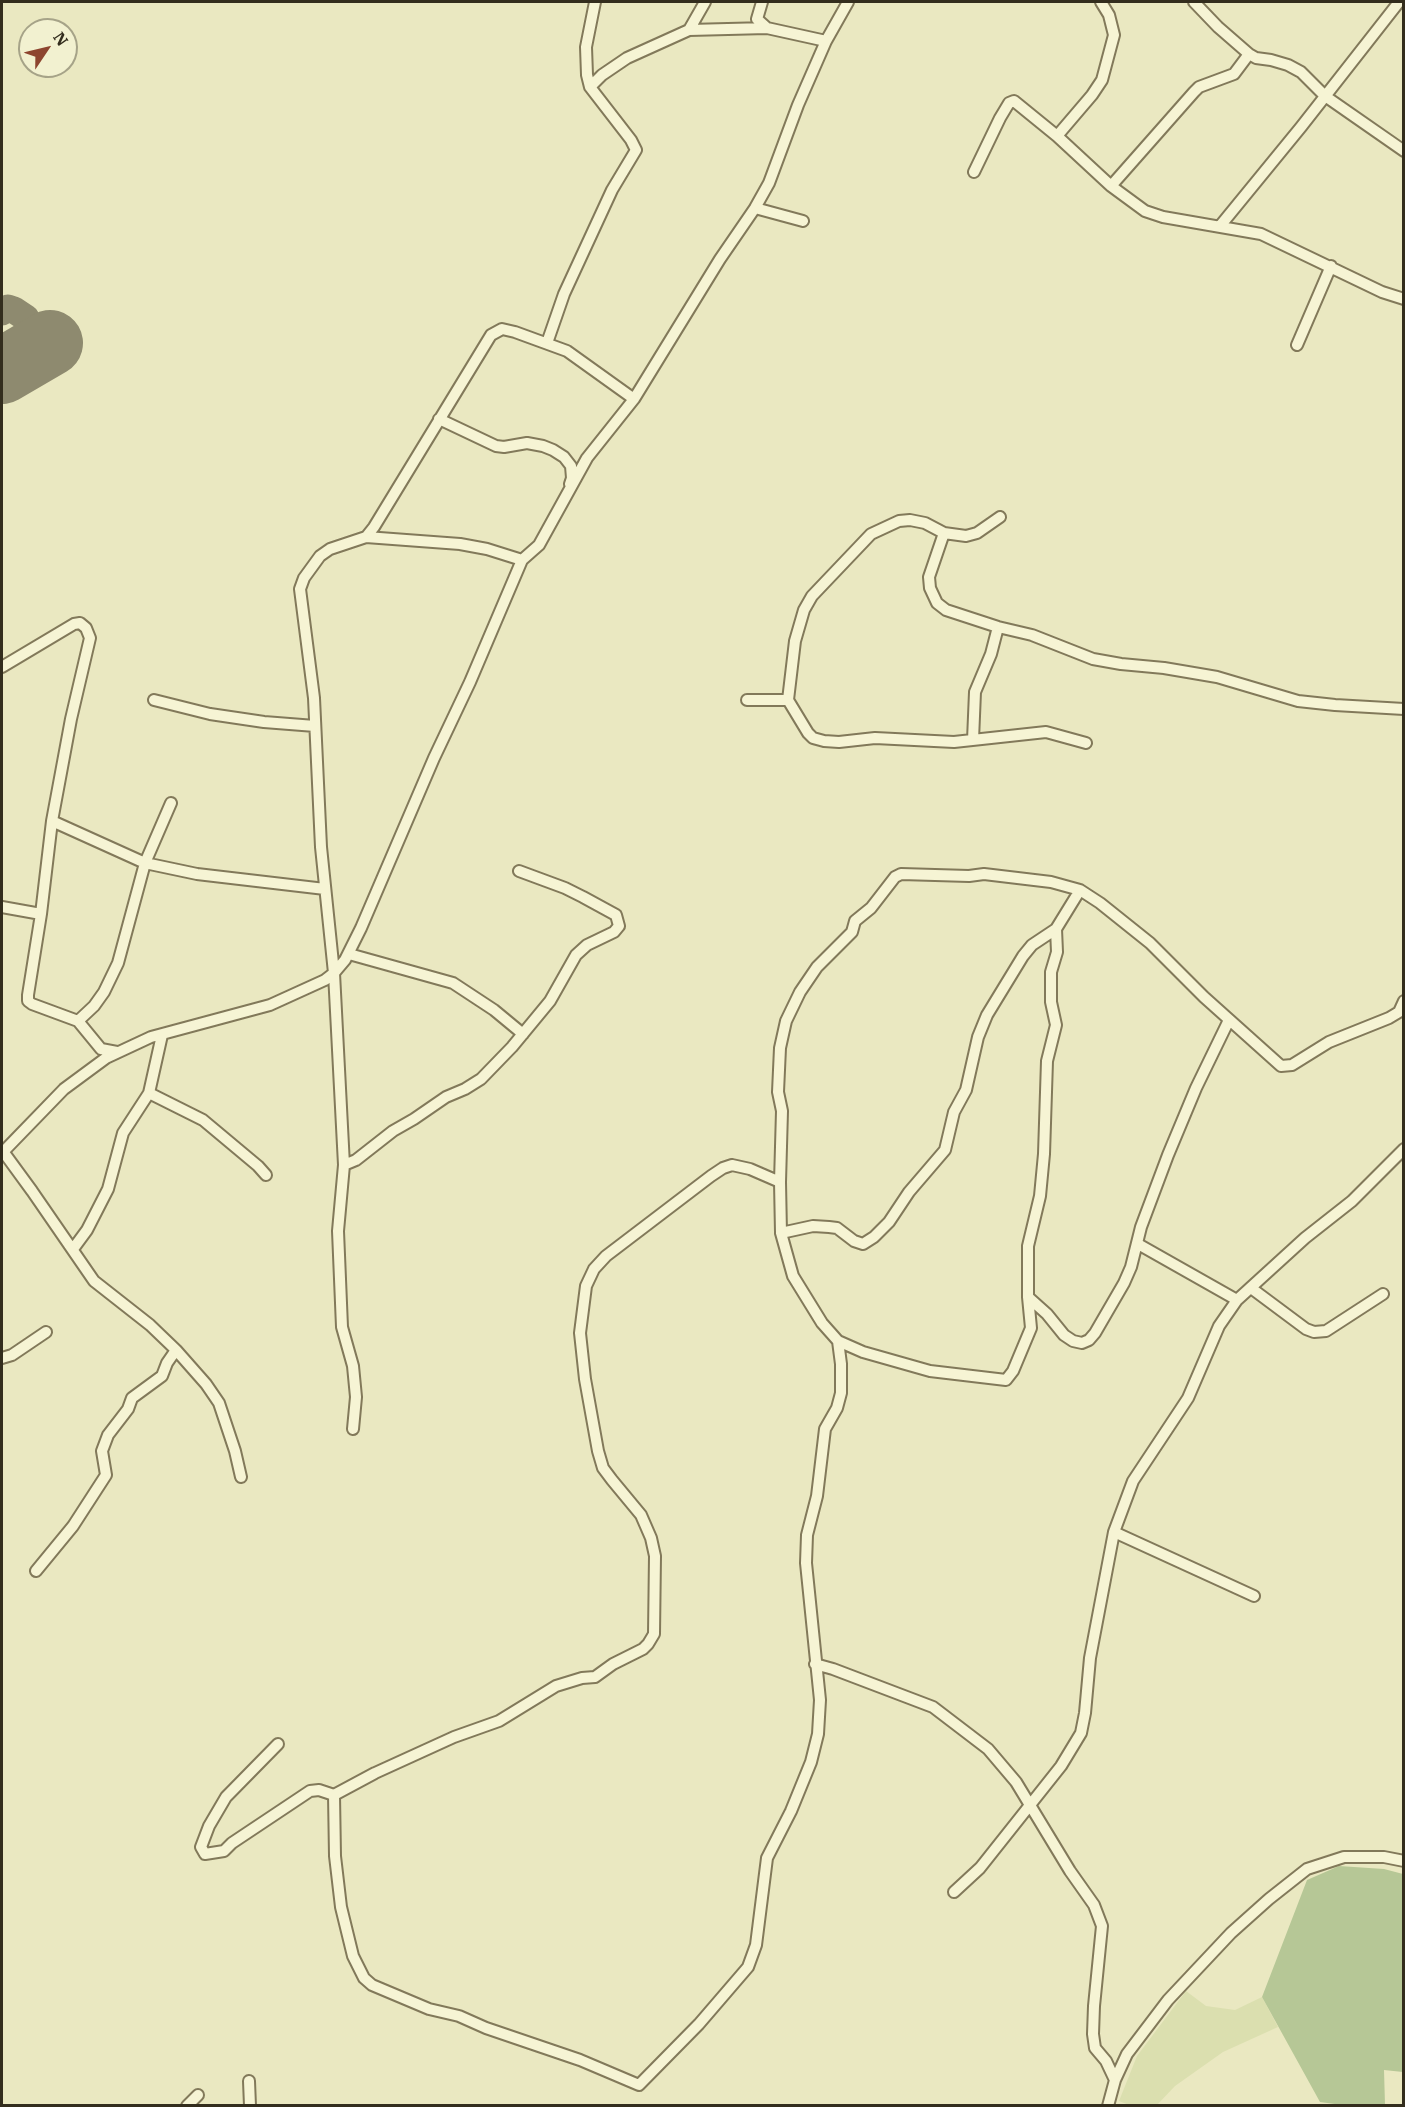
<!DOCTYPE html>
<html>
<head>
<meta charset="utf-8">
<style>
  body { margin:0 }
  #map { position:relative; width:1405px; height:2107px; overflow:hidden; background:#eae8c1; font-family:"IBM Plex Serif",serif }
  canvas { display:block }
  .frame { position:absolute; inset:0; border:3px solid #332d1d; pointer-events:none }
  .north { position:absolute; left:18px; top:18px; width:60px; height:60px; box-sizing:border-box; background:#f2f1d0; border:2px solid #a6a388; border-radius:50%; rotate:55deg; font-size:16px; font-weight:700; line-height:24px; text-align:center; color:#332d1d }
  .north::after { content:''; display:block; margin:auto; width:21px; height:27px; background:#8d452f; clip-path:polygon(50% 0,100% 100%,50% 72%,0 100%) }
</style>
</head>
<body>
<div id="map">
<canvas width="1405" height="2107"></canvas>
<div class="frame"></div>
<div class="north">N</div>
</div>
<script>
const context = document.querySelector('canvas').getContext('2d');
context.lineJoin = 'round';
function fill(path, color) { context.fillStyle = color; context.fill(path, 'evenodd'); }
const toPath = rows => new Path2D(rows.map(r => 'M' + r).join(''));
function trace(path, color, width, dash) { context.strokeStyle = color; context.lineWidth = width; context.lineCap = dash ? 'butt' : 'round'; context.setLineDash(dash || []); context.stroke(path); }
fill(toPath([
  [1186,1991,1206,2006,1235,2010,1262,1997,1278,2027,1223,2052,1175,2086,1157,2105,1129,2105,1119,2101,1137,2056]
]), '#dbdfaf');
fill(toPath([
  [1339,1866,1384,1869,1403,1874,1403,2072,1384,2070,1385,2105,1342,2105,1320,2102,1262,1997,1307,1880]
]), '#b6c796');
trace(toPath([
  [2,312,8,308,14,310,26,318,35,334,39,349]
]), '#8e8a6f', 27);
trace(toPath([
  [2,371,50,343]
]), '#8e8a6f', 66);
const minor = toPath([
  [762,2,757,19,767,28],
  [1194,2,1218,27,1249,54,1256,58,1271,60,1288,65,1301,72,1325,96,1404,151],
  [689,30,705,2],
  [590,87,602,75,627,58,689,30,767,28,826,41],
  [1057,136,1092,95,1102,80,1114,35,1109,15,1101,2],
  [974,172,1000,118,1009,103,1014,101,1057,136,1111,186,1145,211,1163,217,1261,234,1382,292,1404,299],
  [1111,186,1194,92,1199,87,1234,74,1249,54],
  [755,208,803,221],
  [1220,226,1301,127,1399,2],
  [547,343,564,294,612,190,636,150,631,140,590,87,587,75,586,47,595,2],
  [1297,345,1331,266],
  [439,419,496,446,504,447,527,443,543,446,553,450,564,457,571,466,572,478,570,484],
  [1000,517,977,533,966,536,944,533,925,523,910,520,899,521,871,534,812,596,804,610,795,641,788,700,808,733,813,738,824,741,839,742,875,738,954,742,1046,732,1086,743],
  [944,533,929,577,930,588,937,603,946,610,998,627,1032,635,1093,659,1121,664,1164,668,1217,677,1298,701,1335,705,1404,709],
  [366,537,374,527,491,335,502,329,515,332,567,351,634,399],
  [2,667,74,624,80,623,86,628,90,638,71,719,52,821,41,914,28,995,28,1001,32,1004,78,1021,101,1049,117,1052],
  [154,700,210,714,264,722,315,726],
  [747,700,788,700],
  [973,740,975,692,991,654,998,627],
  [52,821,145,863,197,874,325,889],
  [2,907,41,914],
  [349,954,453,983,494,1010,523,1034],
  [78,1021,94,1006,104,992,118,963,145,863,171,803],
  [149,1093,203,1120,258,1166,266,1175],
  [2,1150,32,1191,94,1281,150,1325,176,1350,206,1384,219,1403,235,1451,241,1477],
  [2,1153,64,1089,106,1058,151,1037,270,1005,325,980,334,973,345,960,361,928,434,758,470,682,522,560,539,545,587,458,634,399,720,259,755,208,769,183,798,105,826,41,848,2],
  [344,1165,356,1160,393,1131,414,1119,446,1097,465,1089,481,1079,512,1047,550,1001,576,955,587,945,614,932,619,926,616,915,583,897,565,888,519,871],
  [732,1165,750,1169,780,1182,781,1233,793,1276,822,1323,838,1341,841,1364,841,1393,837,1408,825,1429,817,1496,807,1535,806,1563,820,1700,818,1734,811,1762,791,1811,767,1858,756,1945,748,1967,699,2024,639,2085,580,2060,486,2028,459,2016,429,2009,372,1985,364,1978,353,1956,341,1907,335,1856,334,1795,375,1773,454,1737,499,1721,556,1686,582,1678,595,1677,613,1664,643,1649,648,1644,654,1634,655,1556,651,1538,641,1515,612,1480,603,1468,598,1451,585,1379,580,1333,586,1286,594,1269,606,1256,711,1176,723,1168,732,1165],
  [780,1182,782,1111,778,1092,780,1048,786,1021,800,992,817,967,852,932,855,921,871,908,895,877,901,874,969,876,984,874,1051,882,1080,890,1100,903,1150,943,1204,997,1281,1066,1292,1065,1329,1042,1389,1018,1399,1012,1404,1001],
  [781,1233,813,1226,829,1227,837,1228,854,1241,863,1244,874,1237,889,1222,909,1192,945,1150,954,1112,966,1090,978,1037,987,1015,1023,956,1032,945,1056,929,1080,890],
  [1138,1244,1237,1300],
  [73,1249,87,1230,108,1189,123,1133,149,1093,162,1035],
  [1251,1288,1306,1329,1314,1332,1326,1331,1383,1294],
  [1028,1297,1047,1314,1064,1335,1073,1341,1082,1343,1089,1340,1095,1333,1124,1283,1131,1267,1141,1227,1168,1155,1196,1088,1229,1020],
  [838,1341,863,1352,930,1371,1006,1380,1013,1371,1031,1328,1028,1297,1028,1246,1040,1196,1044,1154,1047,1061,1056,1025,1051,1002,1051,972,1057,952,1056,929],
  [2,1358,12,1355,46,1332],
  [353,1429,356,1397,353,1366,342,1327,338,1231,344,1165,334,973,321,847,314,698,300,589,304,578,320,556,330,549,366,537,460,544,487,549,522,560],
  [1114,1532,1254,1596],
  [36,1571,73,1526,106,1475,102,1451,108,1435,128,1409,132,1398,162,1376,167,1363,176,1350],
  [815,1664,833,1669,933,1707,988,1749,1016,1782,1070,1871,1094,1905,1102,1926,1094,2006,1093,2034,1095,2048,1106,2061,1115,2080],
  [278,1744,226,1797,209,1826,201,1847,205,1854,224,1851,232,1843,310,1791,319,1790,334,1795],
  [954,1892,980,1868,1061,1766,1081,1733,1085,1713,1090,1658,1114,1532,1133,1481,1188,1398,1219,1326,1237,1300,1305,1238,1352,1201,1404,1149],
  [249,2081,250,2106],
  [187,2106,198,2095],
  [1108,2106,1115,2080,1127,2054,1168,2000,1231,1933,1269,1899,1307,1869,1344,1857,1384,1857,1404,1861]
]);
trace(minor, '#82795a', 14);
trace(minor, '#f6f4d4', 10);
</script>
</body>
</html>
